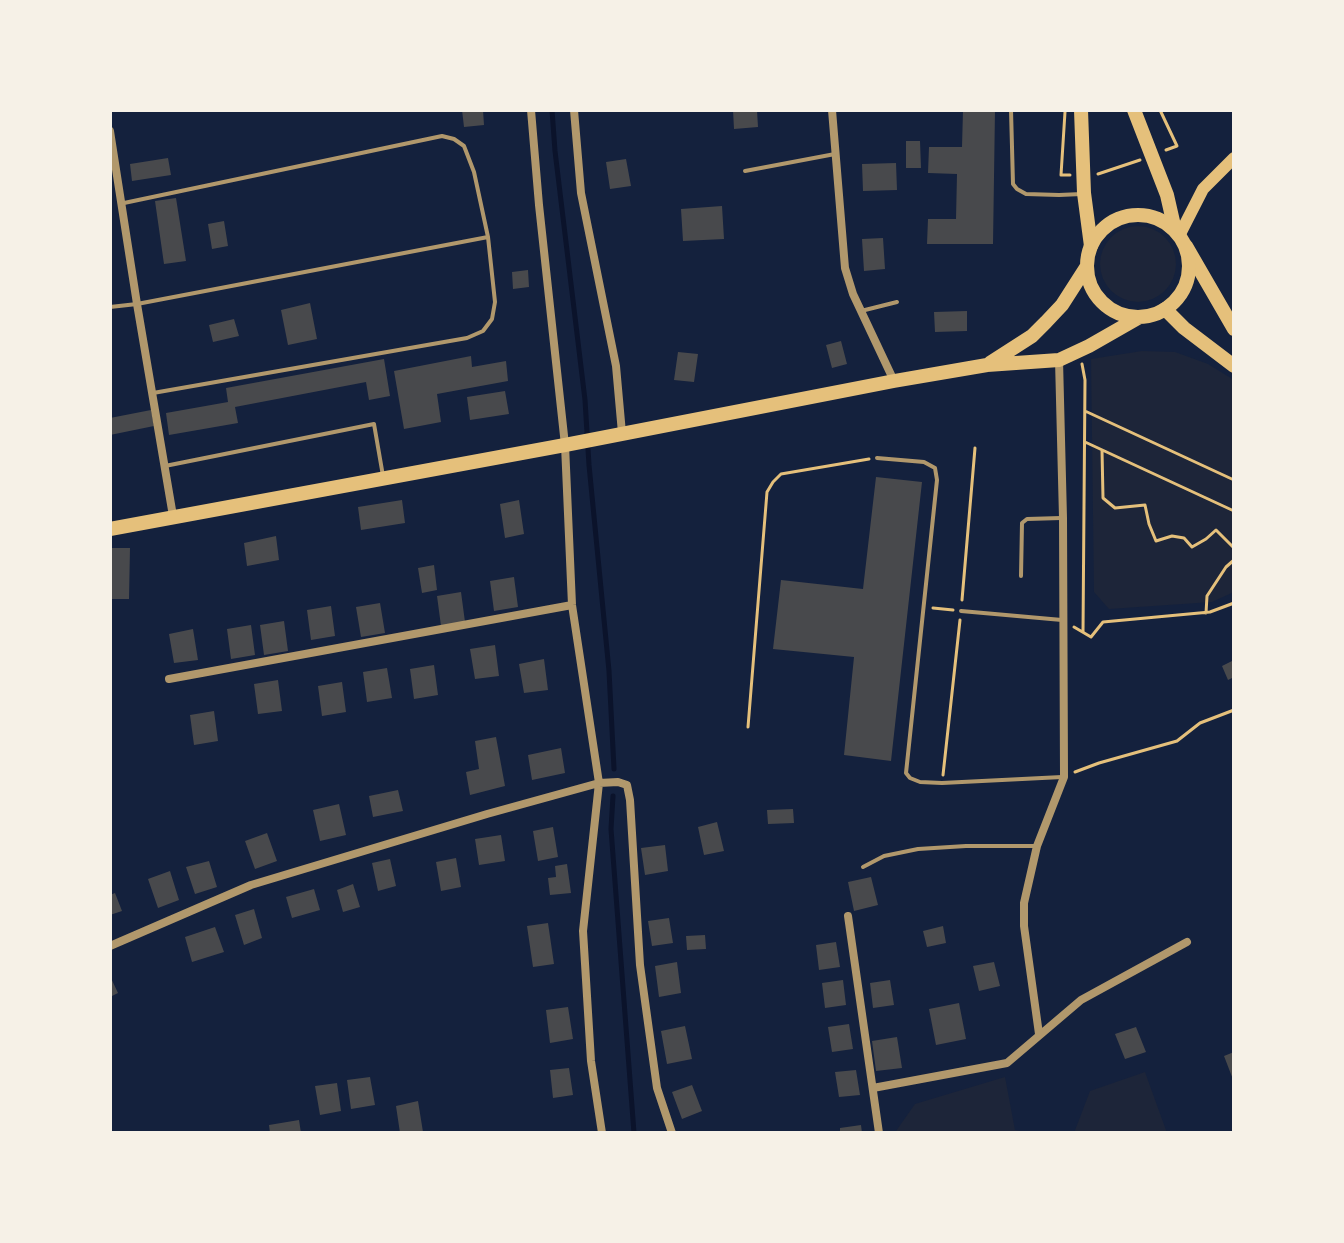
<!DOCTYPE html>
<html>
<head>
<meta charset="utf-8">
<style>
  body { margin:0 }
  #map { position:relative; width:1344px; height:1243px; overflow:hidden; background:#14213d; font-family:Mulish,sans-serif }
  canvas { display:block }
  .frame { position:absolute; inset:0; border:112px solid #f6f1e7; pointer-events:none }
</style>
</head>
<body>
<div id="map">
<canvas width="1344" height="1243"></canvas>
<div class="frame"></div>
</div>
<script>
const context = document.querySelector('canvas').getContext('2d');
context.lineJoin = 'round';
function fill(path, color) { context.fillStyle = color; context.fill(path, 'evenodd'); }
const toPath = rows => new Path2D(rows.map(r => 'M' + r).join(''));
function trace(path, color, width, dash) { context.strokeStyle = color; context.lineWidth = width; context.lineCap = dash ? 'butt' : 'round'; context.setLineDash(dash || []); context.stroke(path); }
fill(toPath([
  '1100 264a38 38 0 1 1 76 0a38 38 0 1 1-76 0Z',
  [1142,351,1175,352,1208,364,1234,380,1234,592,1212,602,1109,609,1094,592,1091,359],
  [1145,1072,1167,1133,1074,1133,1090,1091],
  [1005,1077,1015,1130,1030,1133,897,1133,896,1131,915,1104]
]), '#1d2539');
trace(toPath([
  [552,110,555,151,585,400,589,465,609,671,614,769],
  [613,796,611,829,634,1133]
]), '#0b132b', 5);
fill(toPath([
  [462,110,483,110,484,125,464,127],
  [733,110,757,110,758,127,734,129],
  [963,110,995,110,993,244,927,244,928,219,956,219,957,174,928,173,929,147,962,147],
  [906,141,920,141,921,168,906,168],
  [168,158,171,175,132,181,130,164],
  [626,159,631,186,610,189,606,162],
  [896,163,897,190,863,191,862,164],
  [176,198,186,261,164,264,155,201],
  [722,206,724,239,683,241,681,209],
  [224,221,228,246,212,249,208,224],
  [883,238,885,269,864,271,862,239],
  [528,270,529,287,513,289,512,272],
  [310,303,317,339,288,345,281,310],
  [967,311,967,331,935,332,934,312],
  [234,319,239,336,213,342,209,325],
  [841,341,847,364,832,368,826,345],
  [678,352,698,354,694,382,674,380],
  [471,356,472,367,506,361,508,381,437,394,441,422,404,429,394,371],
  [384,359,390,396,369,400,366,382,235,407,238,423,169,435,166,413,228,402,226,388],
  [505,391,509,414,470,420,467,397],
  [151,410,154,426,110,435,110,418],
  [876,477,922,482,891,761,844,755,854,657,773,649,781,580,863,589],
  [402,500,405,523,361,530,358,507],
  [519,500,524,534,505,538,500,504],
  [276,536,279,560,247,566,244,543],
  [110,548,130,548,129,599,110,599],
  [434,565,437,590,422,593,418,568],
  [514,577,518,607,494,611,490,581],
  [461,592,465,622,441,626,437,596],
  [380,603,385,633,361,637,356,607],
  [331,606,335,636,311,640,307,610],
  [284,621,288,651,264,655,260,625],
  [251,625,255,655,231,659,227,629],
  [193,629,198,660,174,663,169,634],
  [495,645,499,676,475,679,470,649],
  [544,659,548,690,524,693,519,664],
  [1234,660,1234,677,1228,680,1222,666],
  [434,665,438,695,414,699,410,669],
  [387,668,392,698,367,702,363,672],
  [278,680,282,711,258,714,254,684],
  [342,682,346,712,322,716,318,686],
  [214,711,218,741,194,745,190,715],
  [496,737,505,786,470,795,466,772,479,769,475,741],
  [561,748,565,773,532,780,528,755],
  [398,790,403,811,373,817,369,796],
  [339,804,346,835,320,841,313,810],
  [793,809,794,823,768,824,767,810],
  [717,822,724,851,704,855,698,827],
  [553,827,558,857,538,861,533,831],
  [267,833,277,861,255,869,245,841],
  [501,835,505,861,479,865,475,839],
  [665,845,668,871,645,875,641,848],
  [456,858,461,887,441,891,436,862],
  [390,859,396,886,378,891,372,863],
  [209,861,217,887,195,894,186,867],
  [567,864,571,893,550,895,548,878,556,877,555,866],
  [170,871,179,900,158,908,148,879],
  [871,877,878,905,854,911,848,882],
  [353,884,360,907,343,912,337,890],
  [314,889,320,910,292,918,286,897],
  [115,893,122,911,110,915,110,895],
  [254,909,262,938,244,945,235,915],
  [669,918,673,943,652,946,648,921],
  [548,923,554,964,533,967,527,926],
  [943,926,946,943,927,947,923,931],
  [215,927,224,952,192,962,185,937],
  [705,935,706,949,687,950,686,936],
  [836,942,840,967,819,970,816,945],
  [677,962,681,993,659,997,655,966],
  [994,962,1000,986,979,991,973,966],
  [110,976,118,993,110,997],
  [843,980,846,1005,825,1008,822,983],
  [890,980,894,1005,873,1008,870,983],
  [959,1003,966,1039,936,1045,929,1009],
  [568,1007,573,1039,550,1043,546,1010],
  [849,1024,853,1049,832,1052,828,1027],
  [685,1026,692,1059,667,1064,661,1031],
  [1136,1027,1146,1052,1125,1059,1115,1034],
  [897,1037,902,1068,876,1071,872,1041],
  [1234,1052,1234,1082,1224,1056],
  [569,1068,573,1095,553,1098,550,1070],
  [856,1070,860,1095,839,1097,835,1072],
  [370,1077,375,1105,351,1109,347,1080],
  [337,1083,341,1111,320,1115,315,1086],
  [692,1085,702,1111,682,1119,672,1092],
  [418,1101,423,1132,400,1133,396,1106],
  [299,1120,301,1133,270,1133,269,1125],
  [861,1125,862,1133,840,1133,840,1128]
]), '#48494c');
trace(toPath([
  [1160,110,1177,146,1166,150],
  [1065,112,1061,175,1070,175],
  [1098,174,1140,160],
  [1082,364,1085,380,1083,632],
  [1085,411,1234,480],
  [1085,442,1234,511],
  [1102,450,1103,498,1115,508,1145,505,1149,524,1156,541,1172,536,1184,538,1192,547,1206,539,1216,530,1234,548],
  [962,600,975,448],
  [933,608,953,610],
  [1206,613,1207,596,1226,567,1234,560],
  [1074,627,1091,637,1103,622,1210,612,1234,603],
  [748,727,767,492,773,482,781,474,869,459],
  [1075,772,1099,763,1177,741,1200,723,1234,710],
  [943,775,960,620]
]), '#e5c07b', 3);
trace(toPath([
  [1011,110,1013,184,1017,189,1026,194,1059,195,1082,194],
  [745,171,835,154],
  [124,203,442,136,454,139,464,146,474,172,488,237,495,302,492,319,483,331,467,338,153,393],
  [110,307,137,304,488,237],
  [861,311,897,302],
  [877,458,924,462,935,468,937,480,906,773,910,778,920,782,942,783,1062,777],
  [165,466,374,424,383,476],
  [1021,576,1022,523,1027,519,1061,518],
  [961,611,1062,620],
  [863,867,884,856,918,849,966,846,1035,846]
]), '#b1986c', 4);
trace(toPath([
  [531,110,539,205,565,445,572,605,599,783,583,931,591,1061,602,1133],
  [574,110,581,193,616,366,622,433],
  [832,110,845,268,853,294,894,381],
  [110,131,137,304,173,516],
  [169,679,572,605],
  [848,916,879,1133],
  [110,946,251,885,487,814,599,783,618,782,627,785,630,800,640,965,657,1088,672,1133],
  [1039,1034,1024,926,1024,903,1037,846,1064,777,1063,518,1059,360],
  [873,1088,1007,1063,1081,1000,1187,942]
]), '#b1986c', 8);
trace(toPath([
  [1179,236,1203,189,1234,158]
]), '#e5c07b', 12);
trace(toPath([
  [1081,110,1084,193,1091,246],
  [1134,110,1167,195,1175,230],
  [1186,246,1234,329],
  [1165,309,1184,328,1234,366]
]), '#e5c07b', 14);
trace(toPath([
  '1087 266a51 51 0 1 1 102 0a51 51 0 1 1-102 0Z',
  [990,363,1032,336,1046,322,1062,305,1087,266],
  [110,529,565,445,894,381,987,365,1059,360,1089,346,1138,318]
]), '#e5c07b', 14);
</script>
</body>
</html>
